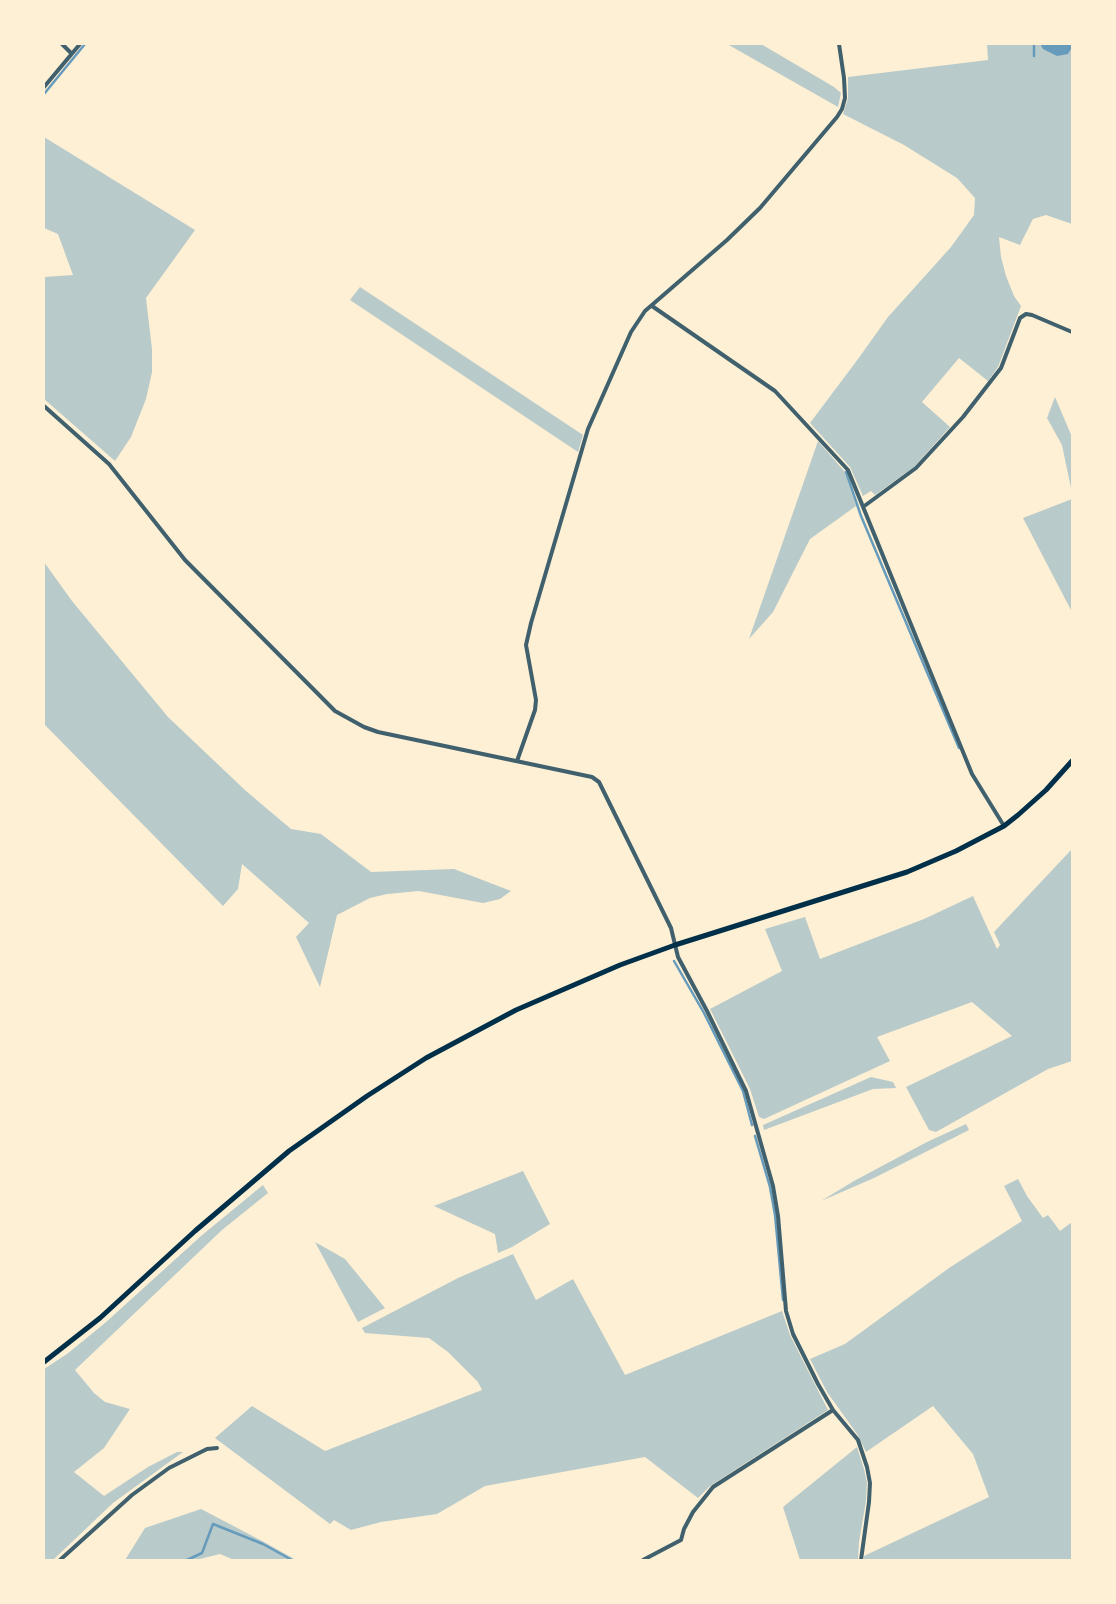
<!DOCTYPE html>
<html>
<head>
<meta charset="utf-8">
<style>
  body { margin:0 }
  #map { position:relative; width:1116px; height:1604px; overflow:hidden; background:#fdf0d5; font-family:"Roboto Condensed",sans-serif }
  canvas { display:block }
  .frame { position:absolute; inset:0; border:45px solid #fdf0d5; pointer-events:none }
</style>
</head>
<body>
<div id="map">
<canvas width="1116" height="1604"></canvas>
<div class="frame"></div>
</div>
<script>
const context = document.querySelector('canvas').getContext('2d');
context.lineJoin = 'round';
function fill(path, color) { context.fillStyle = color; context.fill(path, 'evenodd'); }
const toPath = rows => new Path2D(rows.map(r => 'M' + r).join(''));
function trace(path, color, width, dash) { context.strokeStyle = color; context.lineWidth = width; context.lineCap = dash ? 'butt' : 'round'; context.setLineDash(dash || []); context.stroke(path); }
fill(toPath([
  [727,44,761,44,834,87,841,93,838,107],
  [987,44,1040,44,1041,46,1071,49,1072,44,1072,224,1046,215,1033,219,1020,245,999,237,1001,257,1006,276,1014,296,1021,306,998,367,988,381,959,358,922,402,950,427,914,467,875,495,871,491,863,496,850,467,810,423,858,359,888,317,951,247,974,215,975,198,957,178,904,145,843,114,848,98,848,77,988,60],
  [44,137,195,230,146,298,152,349,152,372,146,399,131,437,115,461,44,399,44,277,73,275,58,234,44,228],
  [360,287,583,435,578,452,350,300],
  [1055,397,1072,437,1072,493,1062,445,1047,418],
  [818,441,845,472,856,506,810,539,773,612,749,639],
  [1072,499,1072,612,1023,518],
  [44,562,72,601,168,717,246,791,291,829,321,834,371,872,454,869,511,891,500,899,483,903,419,891,387,894,370,898,337,915,320,987,296,937,309,923,242,864,238,889,223,906,44,724],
  [1072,849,1072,1061,1048,1069,936,1132,929,1130,906,1087,1012,1036,972,1002,877,1037,890,1061,764,1119,759,1117,750,1089,710,1009,782,971,765,929,805,917,820,959,924,919,973,896,997,949,1000,945,994,932],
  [871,1077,893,1082,896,1088,873,1089,764,1130,763,1125],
  [966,1124,969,1130,874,1178,821,1201,854,1181,927,1142],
  [523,1171,550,1224,512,1247,498,1253,495,1234,434,1206],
  [1018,1179,1027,1196,1043,1218,1048,1215,1060,1231,1072,1222,1072,1560,864,1560,864,1556,989,1497,973,1454,933,1406,866,1452,857,1434,827,1392,810,1359,845,1344,949,1268,1022,1221,1004,1186],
  [263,1185,268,1193,222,1230,75,1370,94,1393,105,1402,130,1409,104,1448,74,1472,104,1496,148,1467,177,1452,183,1452,113,1503,53,1560,44,1560,44,1369,67,1354,105,1323,201,1236],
  [315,1242,345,1259,385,1308,358,1322],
  [513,1254,536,1300,573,1279,625,1375,782,1311,790,1335,828,1410,710,1486,698,1498,645,1457,485,1486,437,1514,381,1522,351,1530,334,1520,330,1524,215,1438,252,1406,325,1451,482,1390,478,1382,448,1352,429,1338,365,1333,362,1328,458,1278],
  [857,1447,864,1469,867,1483,866,1501,859,1542,858,1560,800,1560,783,1507],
  [201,1509,264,1542,296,1560,234,1560,220,1554,196,1560,125,1560,145,1528]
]), '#b9caca');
fill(toPath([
  [1040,44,1071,44,1071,49,1068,54,1057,56,1043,49]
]), '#669bbc');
trace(toPath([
  [1034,44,1034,56],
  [44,94,85,44],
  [846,472,861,516,959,748],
  [674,961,704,1013,743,1091,752,1125],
  [755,1136,770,1187,775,1215,783,1300],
  [187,1560,202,1553,213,1524,263,1544,292,1560]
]), '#669bbc', 2.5);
trace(toPath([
  [62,44,71,53],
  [44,87,80,44],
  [652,306,775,391,848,470,972,774,1004,826],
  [44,406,109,464,185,560,335,711,364,727,378,732,592,777,599,782,671,928,678,957,707,1011,746,1091,773,1186,778,1216,786,1311,793,1334,818,1384,833,1410,858,1440,867,1467,870,1483,869,1502,861,1560],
  [863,507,916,468,963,417,1001,368,1020,318,1026,314,1032,315,1072,332],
  [517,761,535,710,536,700,526,645,531,623,588,429,631,332,645,311,727,240,760,208,837,117,842,109,845,98,844,78,839,44],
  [60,1560,132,1495,169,1468,207,1449,217,1448],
  [643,1560,681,1540,684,1529,693,1512,713,1487,833,1410]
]), '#3f606c', 4);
trace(toPath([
  [44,1362,100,1318,195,1231,289,1151,367,1096,426,1058,516,1010,620,965,675,945,907,872,956,851,1004,826,1018,815,1046,790,1072,761]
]), '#003049', 5);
</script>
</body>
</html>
